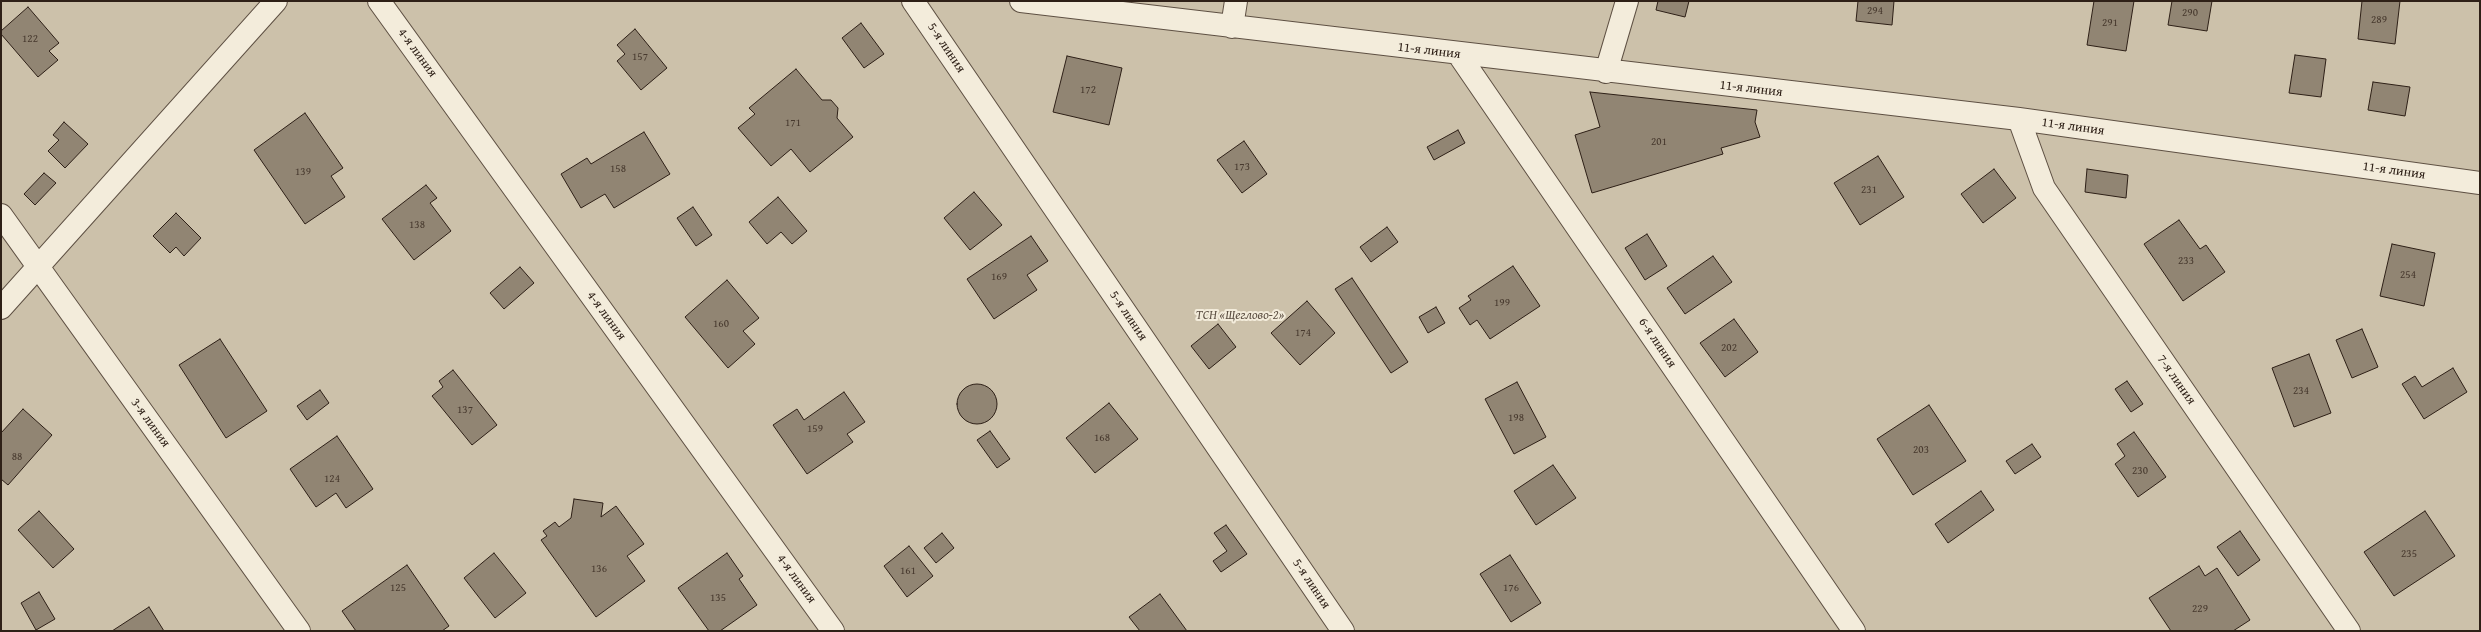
<!DOCTYPE html>
<html>
<head>
<meta charset="utf-8">
<style>
  body { margin:0 }
  #map { position:relative; width:2481px; height:632px; overflow:hidden; background:#ece2c8; font-family:"Gentium Book Plus",serif }
  canvas { display:block }
  .frame { position:absolute; inset:0; border:2px solid #2e2017; pointer-events:none }
</style>
</head>
<body>
<div id="map">
<canvas width="2481" height="632"></canvas>
<div class="frame"></div>
</div>
<script>
const context = document.querySelector('canvas').getContext('2d');
context.lineJoin = 'round';
function fill(path, color) { context.fillStyle = color; context.fill(path, 'evenodd'); }
const toPath = rows => new Path2D(rows.map(r => 'M' + r).join(''));
function trace(path, color, width, dash) { context.strokeStyle = color; context.lineWidth = width; context.lineCap = dash ? 'butt' : 'round'; context.setLineDash(dash || []); context.stroke(path); }
function drawText(font, color, halo, rows, align = 'center') {
  context.font = font + ' "Gentium Book Plus",serif'; context.lineWidth = 4; context.setLineDash([]); context.textBaseline = 'middle'; context.strokeStyle = halo; context.fillStyle = color; for (const [text, x, y, turn = 0] of rows) {
    context.save(); context.translate(x, y); context.rotate((+turn || 0) * Math.PI / 180); context.textAlign = isNaN(turn) ? turn : align; if (halo) context.strokeText(text, 0, 0); context.fillText(text, 0, 0); context.restore();
  }
}
fill(toPath([
  [1,1,2480,1,2480,631,1,631]
]), '#ccc1aa');
const building = toPath([
  [1658,1,1689,1,1685,17,1656,10,1658,1],
  [1858,1,1894,1,1892,25,1856,21,1858,1],
  [2094,1,2134,1,2126,51,2087,45,2094,1],
  [2172,1,2212,1,2207,31,2168,25,2172,1],
  [2362,1,2400,1,2395,44,2358,39,2362,1],
  [28,7,59,43,49,51,58,60,38,77,1,34,1,31,28,7],
  [861,23,884,54,864,68,842,38,861,23],
  [635,29,667,68,641,90,617,61,625,54,617,45,635,29],
  [2295,55,2326,59,2321,97,2289,93,2295,55],
  [1067,56,1122,68,1109,125,1053,112,1067,56],
  [796,69,822,100,831,100,838,108,837,118,853,137,810,172,791,149,771,166,738,128,755,114,749,108,796,69],
  [2373,82,2410,87,2405,116,2368,110,2373,82],
  [1590,92,1757,110,1755,122,1760,137,1721,148,1723,154,1592,193,1575,135,1600,127,1590,92],
  [305,113,343,168,331,176,345,197,305,224,254,150,305,113],
  [64,122,88,144,65,168,48,151,59,140,53,135,64,122],
  [1458,130,1465,143,1434,160,1427,147,1458,130],
  [644,132,670,174,614,208,605,194,581,208,561,174,587,158,591,164,644,132],
  [1244,141,1267,174,1242,193,1217,160,1244,141],
  [1878,156,1904,197,1860,225,1834,183,1878,156],
  [1994,169,2016,198,1983,223,1961,194,1994,169],
  [2087,169,2128,175,2126,198,2085,192,2087,169],
  [44,173,56,183,35,205,24,194,44,173],
  [426,185,437,198,430,203,451,231,414,260,382,219,426,185],
  [974,192,1002,225,970,250,944,218,974,192],
  [778,197,807,231,792,244,781,232,767,244,749,222,778,197],
  [693,207,712,235,696,246,677,218,693,207],
  [176,213,201,238,184,256,176,247,170,253,153,236,176,213],
  [2179,220,2200,249,2206,245,2225,272,2183,301,2144,244,2179,220],
  [1387,227,1398,242,1371,262,1360,247,1387,227],
  [1647,234,1667,266,1645,280,1625,248,1647,234],
  [1031,236,1048,261,1027,275,1037,290,994,319,967,279,1031,236],
  [2392,244,2435,253,2424,306,2380,296,2392,244],
  [1713,256,1732,282,1685,314,1667,288,1713,256],
  [1513,266,1540,306,1490,339,1477,320,1470,325,1459,308,1471,300,1468,296,1513,266],
  [520,267,534,283,504,309,490,293,520,267],
  [1352,278,1408,362,1391,373,1335,289,1352,278],
  [727,280,759,318,743,331,755,344,728,368,685,317,727,280],
  [1307,301,1335,333,1300,365,1271,333,1307,301],
  [1436,307,1445,323,1428,333,1419,317,1436,307],
  [1734,319,1758,352,1725,377,1700,343,1734,319],
  [1218,324,1236,347,1209,369,1191,346,1218,324],
  [2362,329,2378,367,2352,378,2336,340,2362,329],
  [220,339,267,411,226,438,179,365,220,339],
  [2309,354,2331,413,2294,427,2272,368,2309,354],
  [2453,368,2467,392,2424,419,2402,384,2415,376,2422,387,2453,368],
  [453,370,497,425,472,445,432,396,443,387,439,381,453,370],
  [2127,381,2143,404,2131,412,2115,389,2127,381],
  [1517,382,1546,437,1514,454,1485,399,1517,382],
  '957 404a20 20 0 1 1 40 0a20 20 0 1 1-40 0Z',
  [320,390,329,403,307,420,297,406,320,390],
  [844,392,865,422,847,434,853,442,807,474,773,425,797,409,804,420,844,392],
  [1109,403,1138,439,1095,473,1066,438,1109,403],
  [1929,405,1966,461,1913,495,1877,439,1929,405],
  [23,409,52,435,8,485,1,479,1,433,23,409],
  [990,431,1010,459,997,468,977,440,990,431],
  [2134,432,2166,477,2138,497,2115,464,2125,456,2117,444,2134,432],
  [337,436,373,489,346,508,336,493,316,507,290,469,337,436],
  [2032,444,2041,457,2015,474,2006,461,2032,444],
  [1553,465,1576,498,1536,525,1514,491,1553,465],
  [1981,491,1994,510,1948,543,1935,524,1981,491],
  [574,499,603,503,601,517,616,506,644,544,627,556,645,581,596,617,541,540,547,536,543,531,555,522,559,527,571,518,574,499],
  [39,511,74,549,53,568,18,530,39,511],
  [2425,511,2455,556,2394,596,2364,552,2425,511],
  [1226,525,1247,554,1221,572,1213,561,1227,551,1214,533,1226,525],
  [2240,531,2260,560,2238,576,2217,547,2240,531],
  [942,533,954,548,936,563,924,548,942,533],
  [909,546,933,576,907,597,884,566,909,546],
  [494,553,526,593,495,618,464,578,494,553],
  [727,553,743,576,739,579,757,605,720,631,709,631,678,588,727,553],
  [1510,555,1541,603,1511,622,1480,574,1510,555],
  [407,565,449,626,442,631,356,631,342,611,407,565],
  [2199,566,2205,576,2217,568,2250,620,2233,631,2171,631,2149,598,2199,566],
  [39,592,55,619,36,630,21,603,39,592],
  [1160,594,1187,631,1140,631,1129,617,1160,594],
  [149,607,164,631,112,631,149,607]
]);
fill(building, '#918573');
trace(building, '#2e2017', 1);
const minor = toPath([
  [379,1,833,631],
  [913,1,1343,631],
  [1021,1,2019,119,2480,183],
  [1232,27,1236,1],
  [1459,55,1854,631],
  [1606,72,1627,1],
  [2019,119,2044,188,2349,631],
  [1,215,299,631],
  [1,308,276,1]
]);
trace(minor, '#5e5043', 24);
trace(minor, '#f3ecdb', 22);
drawText('11px', '#47392e', null, [
  ["294",1875,11],
  ["290",2190,13],
  ["289",2379,20],
  ["291",2110,23],
  ["122",30,39],
  ["157",640,57],
  ["172",1088,90],
  ["171",793,123],
  ["201",1659,142],
  ["173",1242,167],
  ["158",618,169],
  ["139",303,172],
  ["231",1869,190],
  ["138",417,225],
  ["233",2186,261],
  ["254",2408,275],
  ["169",999,277],
  ["199",1502,303],
  ["160",721,324],
  ["174",1303,333],
  ["202",1729,348],
  ["234",2301,391],
  ["137",465,410],
  ["198",1516,418],
  ["159",815,429],
  ["168",1102,438],
  ["203",1921,450],
  ["88",17,457],
  ["230",2140,471],
  ["124",332,479],
  ["235",2409,554],
  ["136",599,569],
  ["161",908,571],
  ["125",398,588],
  ["176",1511,588],
  ["135",718,598],
  ["229",2200,609]
]);
drawText('13px', '#2e2017', '#f3ecdb', [
  ["5-я линия",946,48,56],
  ["11-я линия",1429,51,7],
  ["4-я линия",417,53,54],
  ["11-я линия",1751,89,7],
  ["11-я линия",2073,127,8],
  ["11-я линия",2394,171,8],
  ["4-я линия",606,316,54],
  ["5-я линия",1128,316,56],
  ["6-я линия",1657,343,56],
  ["7-я линия",2176,380,55],
  ["3-я линия",150,423,54],
  ["4-я линия",796,579,54],
  ["5-я линия",1311,584,56]
]);
drawText('italic 13px', '#5d5043', '#f3ecdb', [
  ["ТСН «Щеглово-2»",1240,316]
]);
</script>
</body>
</html>
